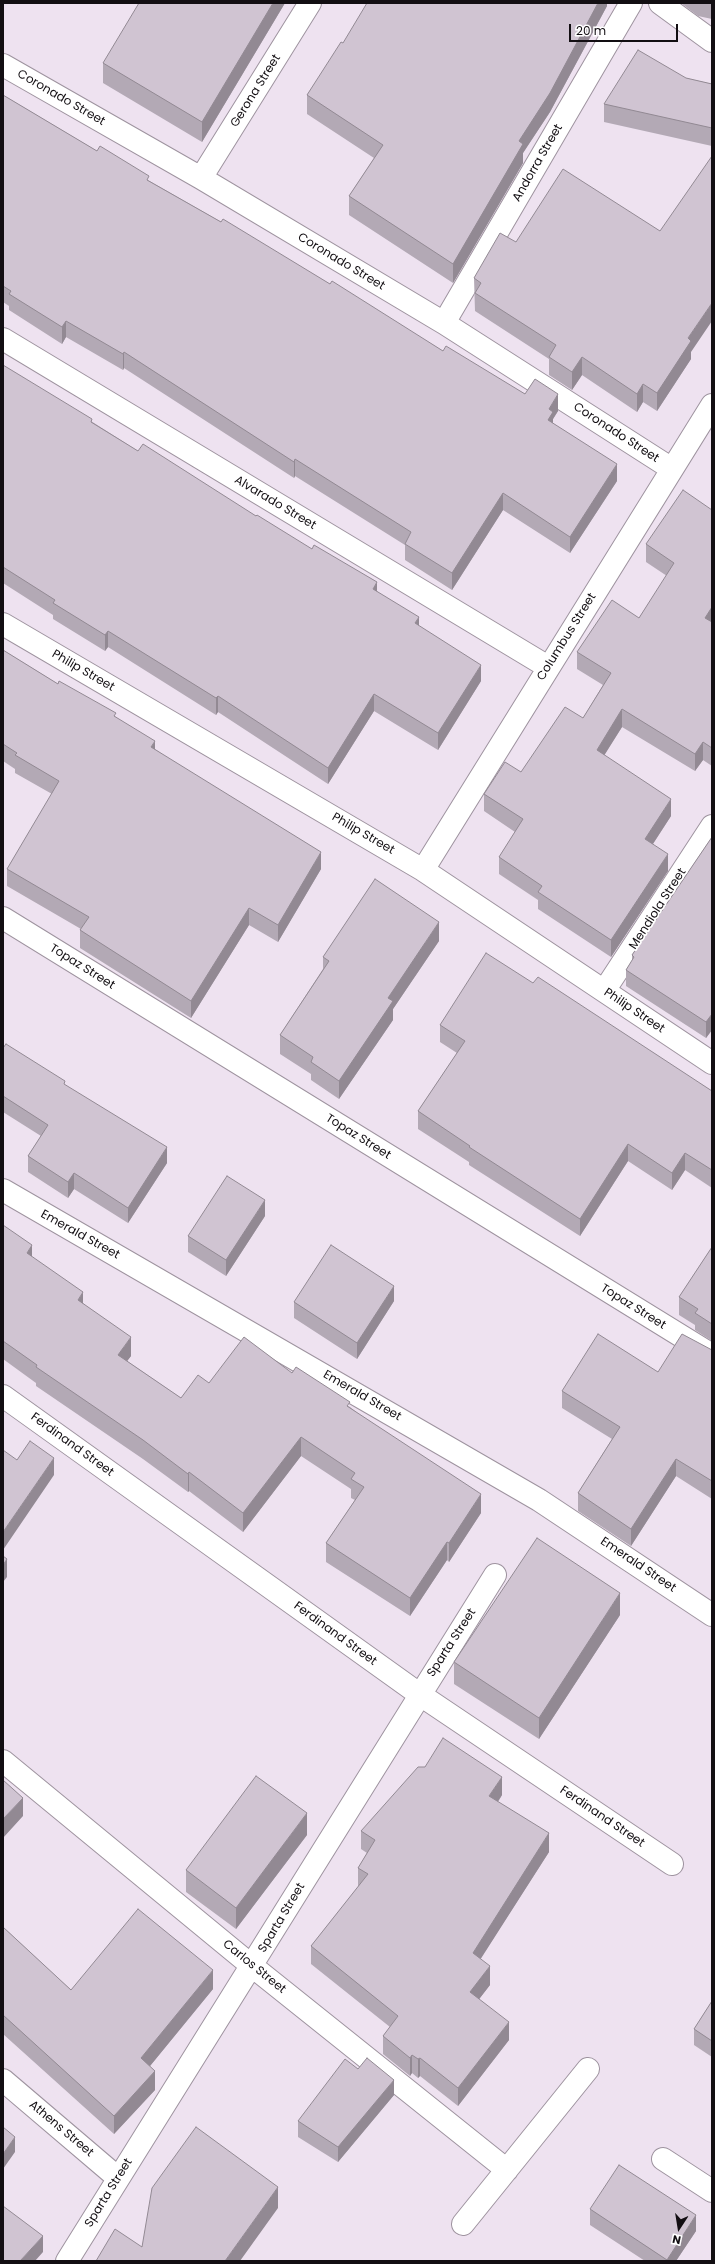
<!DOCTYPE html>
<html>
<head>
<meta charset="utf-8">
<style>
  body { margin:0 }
  #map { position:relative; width:715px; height:2264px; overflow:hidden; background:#eee2f0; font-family:Poppins,sans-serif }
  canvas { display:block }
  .frame { position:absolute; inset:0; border:4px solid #120e12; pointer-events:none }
  .north { position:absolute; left:659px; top:2208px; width:40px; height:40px; -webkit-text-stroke:3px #fff; paint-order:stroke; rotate:192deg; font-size:11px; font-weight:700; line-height:16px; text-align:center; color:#120e12 }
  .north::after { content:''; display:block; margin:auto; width:14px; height:18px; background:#120e12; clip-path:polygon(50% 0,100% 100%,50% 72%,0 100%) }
  .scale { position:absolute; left:569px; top:24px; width:109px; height:18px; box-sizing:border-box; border:2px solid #120e12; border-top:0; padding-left:5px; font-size:12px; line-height:14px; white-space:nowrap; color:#120e12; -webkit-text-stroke:3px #fff; paint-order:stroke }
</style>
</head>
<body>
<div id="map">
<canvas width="715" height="2264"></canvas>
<div class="frame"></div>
<div class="north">N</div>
<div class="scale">20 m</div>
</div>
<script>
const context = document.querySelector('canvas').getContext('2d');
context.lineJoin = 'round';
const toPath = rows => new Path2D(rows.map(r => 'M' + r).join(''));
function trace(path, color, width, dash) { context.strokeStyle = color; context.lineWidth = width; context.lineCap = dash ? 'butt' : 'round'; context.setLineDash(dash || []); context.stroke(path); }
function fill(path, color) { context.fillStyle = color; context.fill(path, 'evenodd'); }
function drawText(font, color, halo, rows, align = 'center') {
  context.font = font + ' Poppins,sans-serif'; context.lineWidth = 3.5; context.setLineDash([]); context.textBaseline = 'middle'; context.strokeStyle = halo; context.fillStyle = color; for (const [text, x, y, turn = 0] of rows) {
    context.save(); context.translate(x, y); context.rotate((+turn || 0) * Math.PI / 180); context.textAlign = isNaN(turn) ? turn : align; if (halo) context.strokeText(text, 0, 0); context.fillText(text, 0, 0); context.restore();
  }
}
const minor = toPath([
  [660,3,712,41],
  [3,65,201,178,444,323,672,469],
  [201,178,310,3],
  [444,323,631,3],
  [3,339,548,667],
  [3,624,423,870,712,1063],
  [423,870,712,405],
  [3,918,712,1355],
  [604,991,712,826],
  [3,1190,539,1500,712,1615],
  [3,1396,419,1694,672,1864],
  [3,1761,252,1966,507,2170],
  [3,2080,118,2178],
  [663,2159,712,2191],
  [463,2224,588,2069],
  [67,2261,495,1575]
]);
trace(minor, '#9e939f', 24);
trace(minor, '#fff', 22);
fill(toPath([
  [285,3,202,142,103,83,103,63],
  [607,3,607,6,550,112,523,153,523,163,453,283,349,215,349,196,374,158,307,114,307,95,343,43],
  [681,3,712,3,712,19,698,16],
  [686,78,712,84,712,146,604,122,604,104],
  [3,95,97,151,330,284,443,351,558,411,553,419,553,423,617,481,570,553,503,510,452,590,405,560,405,545,295,476,294,478,124,368,123,370,66,337,62,344,9,310,9,306,3,302],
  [474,278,691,352,691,359,657,411,643,402,637,412,582,375,572,390,549,375,549,359,475,311],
  [3,365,138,451,256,516,377,591,419,626,481,681,438,750,374,711,328,784,218,712,216,715,108,647,105,651,53,619,53,615,3,583],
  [712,510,712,766,703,760,695,771,622,727,604,755,671,816,653,844,668,871,611,957,538,909,538,900,499,874,499,857,515,832,484,811,484,794,521,772,583,718,603,685,577,669,577,652,639,618,667,576,646,562,646,544],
  [3,650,58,684,116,717,155,749,321,869,278,942,249,925,191,1018,80,948,80,930,81,929,7,886,7,869,52,794,15,773,15,769,3,761],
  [712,837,712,1030,706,1038,626,986,626,970,632,961,632,955],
  [439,941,393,1009,393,1020,339,1099,311,1080,311,1074,280,1054,280,1035,323,969,323,957],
  [533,983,712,1091,712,1188,685,1170,672,1190,628,1161,580,1236,469,1165,469,1162,418,1129,418,1111,457,1053,440,1042,440,1025],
  [3,1048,65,1085,167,1163,128,1223,74,1189,68,1198,28,1172,28,1156,41,1136,3,1112],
  [265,1216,226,1276,188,1252,188,1236],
  [3,1225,32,1257,83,1303,131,1356,127,1361,181,1398,209,1383,292,1373,350,1407,481,1513,449,1562,447,1560,410,1616,326,1562,326,1543,355,1500,351,1498,351,1489,301,1456,243,1532,189,1491,188,1492,143,1459,36,1386,36,1383,3,1359],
  [712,1247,712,1341,695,1330,695,1325,679,1315,679,1297],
  [394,1301,357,1359,294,1318,294,1302],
  [711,1350,712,1350,712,1499,676,1476,631,1546,578,1511,578,1493,612,1439,562,1408,562,1391,658,1372],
  [620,1615,539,1739,454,1684,454,1662],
  [502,1795,498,1802,549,1852,480,1959,490,1985,479,1999,509,2040,458,2106,420,2076,418,2078,412,2073,410,2076,383,2054,383,2036,390,2027,311,1964,311,1946,358,1887,358,1868,367,1853,361,1849,361,1831],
  [307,1835,236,1929,186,1892,186,1870],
  [3,1927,71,1990,213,1989,150,2066,155,2090,114,2134,3,2034],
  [712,2001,712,2057,694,2045,694,2029],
  [358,2069,394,2095,338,2162,298,2137,298,2121],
  [590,2209,696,2231,676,2261,645,2261,590,2225]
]), '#b3a9b5');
fill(toPath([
  [273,3,285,3,202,142,202,122],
  [598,3,607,3,607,6,550,112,523,153,523,163,453,283,453,264,519,141],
  [712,303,712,321,691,352,691,359,657,411,657,393,688,338],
  [66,321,66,337,62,344,62,327],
  [124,352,124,368,123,370,123,354],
  [582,357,582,375,572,390,572,372],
  [643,384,643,402,637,412,637,394],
  [558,394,558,411,553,419,553,428,548,420,549,409],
  [295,459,295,476,294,478,294,462],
  [617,464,617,481,570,553,570,537],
  [503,493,503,510,452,590,452,573],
  [377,582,377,599,373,589],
  [712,607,712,625,705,618],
  [419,617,419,633,415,623],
  [108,631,108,647,105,651,105,635],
  [481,665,481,681,438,750,438,733],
  [374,694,374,711,328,784,328,768],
  [218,696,218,712,216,715,216,698],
  [622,709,622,727,597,767,597,750],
  [155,741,155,758,151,747],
  [703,742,703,760,695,771,695,754],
  [671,799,671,816,645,856,645,839],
  [321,852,321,869,278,942,278,925],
  [668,854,668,871,611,957,611,940],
  [249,908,249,925,191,1018,191,1001],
  [439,922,439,941,393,1009,393,1020,339,1099,339,1081,388,998],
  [712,1014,712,1030,706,1038,706,1022],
  [628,1144,628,1161,580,1236,580,1219],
  [167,1147,167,1163,128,1223,128,1208],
  [685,1153,685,1170,672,1190,672,1173],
  [74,1173,74,1189,68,1198,68,1182],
  [265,1200,265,1216,226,1276,226,1260],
  [32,1245,32,1264,27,1253],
  [394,1286,394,1301,357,1359,357,1343],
  [83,1292,83,1311,78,1300],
  [131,1337,131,1356,118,1373,118,1355],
  [301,1437,301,1456,243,1532,243,1513],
  [54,1458,54,1475,3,1550,3,1532],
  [676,1459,676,1476,631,1546,631,1529],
  [189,1472,189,1491,188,1492,188,1474],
  [481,1494,481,1513,449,1562,449,1543],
  [447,1542,447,1560,410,1616,410,1598],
  [7,1559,7,1577,3,1582,3,1565],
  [620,1593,620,1615,539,1739,539,1718],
  [502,1777,502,1795,489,1815,489,1796],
  [23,1798,23,1816,3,1838,3,1819],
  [307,1813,307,1835,236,1929,236,1908],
  [549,1833,549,1852,473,1971,473,1953],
  [490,1966,490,1985,470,2011,470,1992],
  [213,1970,213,1989,141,2077,141,2058],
  [509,2022,509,2040,458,2106,458,2088],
  [412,2055,412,2073,410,2076,410,2058],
  [420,2058,420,2076,418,2078,418,2059],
  [155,2071,155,2090,114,2134,114,2116],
  [394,2080,394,2095,338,2162,338,2147],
  [15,2137,15,2152,3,2169,3,2154],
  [278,2187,278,2208,240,2261,225,2261],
  [696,2215,696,2231,676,2261,667,2261,667,2260],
  [43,2236,43,2252,35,2261,20,2261]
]), '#928993');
const building = toPath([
  [139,3,273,3,202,122,103,63,139,3],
  [367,3,598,3,550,93,519,141,523,144,453,264,349,196,383,145,307,95,341,42,343,43,367,3],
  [638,50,686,78,712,84,712,128,604,104,638,50],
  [3,95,97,151,100,146,149,176,147,180,221,222,223,219,330,284,332,281,443,351,446,346,525,394,535,379,558,394,549,409,553,412,548,420,617,464,570,537,503,493,452,573,405,544,411,532,295,459,294,462,124,352,123,354,66,321,62,327,9,294,11,291,3,286,3,95],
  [712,156,712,303,688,338,691,341,657,393,643,384,637,394,582,357,572,372,549,357,556,345,475,293,481,283,474,278,500,233,516,242,563,169,660,231,712,156],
  [3,365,92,419,91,422,138,451,143,444,256,516,257,515,312,549,314,545,377,582,373,589,419,617,415,623,481,665,438,733,374,694,328,768,218,696,216,698,108,631,105,635,53,603,55,600,3,567,3,365],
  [683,490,712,510,712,607,705,618,712,622,712,748,703,742,695,754,622,709,597,750,671,799,645,839,668,854,611,940,538,892,542,886,499,857,523,819,484,794,505,762,521,772,565,707,583,718,611,673,577,652,612,600,639,618,674,563,646,544,683,490],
  [3,650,58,684,59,681,116,713,114,716,155,741,151,747,321,852,278,925,249,908,191,1001,80,930,89,917,7,869,59,781,15,755,17,753,3,744,3,650],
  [712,837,712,1014,706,1022,626,970,634,957,632,955,712,837],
  [375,879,439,922,388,998,393,1001,339,1081,311,1062,313,1057,280,1035,329,961,323,957,375,879],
  [486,953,533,983,538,977,712,1091,712,1170,685,1153,672,1173,628,1144,580,1219,469,1147,470,1146,418,1111,465,1041,440,1025,486,953],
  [6,1044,65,1081,64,1084,167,1147,128,1208,74,1173,68,1182,28,1156,48,1125,3,1096,3,1048,6,1044],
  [227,1176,265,1200,226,1260,188,1236,227,1176],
  [3,1225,32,1245,27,1253,83,1292,78,1300,131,1337,118,1355,181,1398,198,1375,209,1383,244,1337,292,1373,296,1367,350,1402,347,1406,481,1494,449,1543,447,1542,410,1598,326,1543,364,1487,351,1479,355,1473,301,1437,243,1513,189,1472,188,1474,143,1440,36,1367,37,1365,3,1341,3,1225],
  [331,1245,394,1286,357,1343,294,1302,331,1245],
  [712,1247,712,1324,695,1313,698,1309,679,1297,712,1247],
  [598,1334,658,1372,682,1334,712,1350,712,1481,676,1459,631,1529,578,1493,620,1427,562,1391,598,1334],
  [30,1441,54,1458,3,1532,3,1450,17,1460,30,1441],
  [537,1538,620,1593,539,1718,454,1662,537,1538],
  [3,1556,7,1559,3,1565,3,1556],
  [443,1738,502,1777,489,1796,549,1833,473,1953,490,1966,470,1992,509,2022,458,2088,420,2058,418,2059,412,2055,410,2058,383,2036,398,2016,311,1946,368,1874,358,1868,375,1840,361,1831,418,1767,425,1767,443,1738],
  [256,1776,307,1813,236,1908,186,1870,256,1776],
  [3,1780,23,1798,3,1819,3,1780],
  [138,1909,213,1970,141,2058,155,2071,114,2116,3,2015,3,1927,71,1990,138,1909],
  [712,2001,712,2041,694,2029,712,2001],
  [367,2058,394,2080,338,2147,298,2121,345,2059,358,2069,367,2058],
  [3,2127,15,2137,3,2154,3,2127],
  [196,2127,278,2187,225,2261,96,2261,115,2229,142,2247,152,2188,196,2127],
  [619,2165,696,2215,667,2260,590,2209,619,2165],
  [3,2206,43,2236,20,2261,3,2261,3,2206]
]);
fill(building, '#d0c4d2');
trace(building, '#928993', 1);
drawText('12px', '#120e12', '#fff', [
  ["Gerona Street",256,91,-58],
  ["Coronado Street",61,98,30],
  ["Andorra Street",538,163,-60],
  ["Coronado Street",341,262,31],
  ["Coronado Street",616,433,33],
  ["Alvarado Street",275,503,31],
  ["Columbus Street",567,637,-58],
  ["Philip Street",83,671,30],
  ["Philip Street",363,834,30],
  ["Mendiola Street",658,909,-57],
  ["Topaz Street",82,967,32],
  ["Philip Street",634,1011,34],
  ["Topaz Street",358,1137,32],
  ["Emerald Street",80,1235,29],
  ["Topaz Street",633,1307,32],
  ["Emerald Street",362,1396,30],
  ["Ferdinand Street",72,1445,36],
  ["Emerald Street",638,1565,34],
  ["Ferdinand Street",335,1634,36],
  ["Sparta Street",452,1643,-57],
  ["Ferdinand Street",602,1817,34],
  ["Sparta Street",282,1918,-59],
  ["Carlos Street",254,1967,39],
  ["Athens Street",61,2129,40],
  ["Sparta Street",109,2193,-58]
]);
</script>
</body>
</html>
